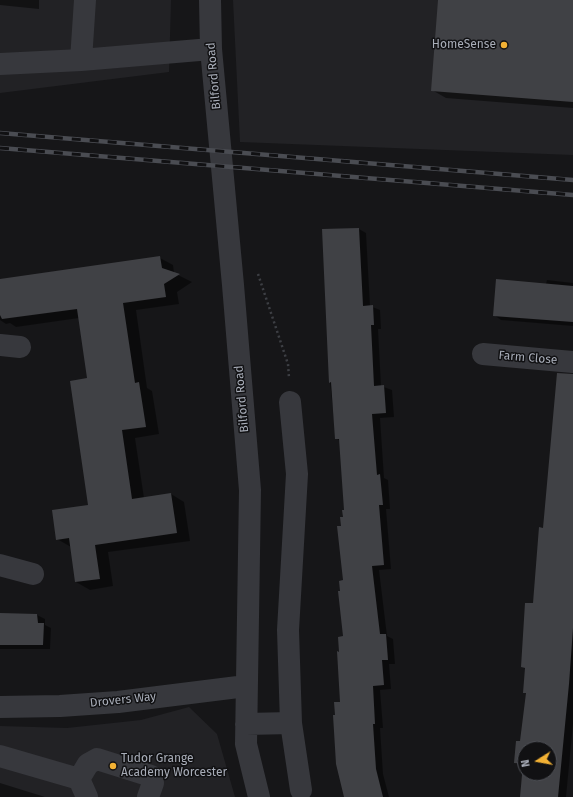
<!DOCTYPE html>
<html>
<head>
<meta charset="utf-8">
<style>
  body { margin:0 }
  #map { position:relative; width:573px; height:797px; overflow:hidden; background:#161618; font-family:"Fira Sans",sans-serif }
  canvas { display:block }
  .north { position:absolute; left:517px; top:741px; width:40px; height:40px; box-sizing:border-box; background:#111113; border:1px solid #4d4f55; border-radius:50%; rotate:259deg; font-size:11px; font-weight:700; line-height:16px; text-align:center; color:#a8adb8 }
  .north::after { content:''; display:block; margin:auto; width:14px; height:18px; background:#f2b134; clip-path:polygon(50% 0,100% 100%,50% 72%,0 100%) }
</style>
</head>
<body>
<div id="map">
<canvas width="573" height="797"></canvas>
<div class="north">N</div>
</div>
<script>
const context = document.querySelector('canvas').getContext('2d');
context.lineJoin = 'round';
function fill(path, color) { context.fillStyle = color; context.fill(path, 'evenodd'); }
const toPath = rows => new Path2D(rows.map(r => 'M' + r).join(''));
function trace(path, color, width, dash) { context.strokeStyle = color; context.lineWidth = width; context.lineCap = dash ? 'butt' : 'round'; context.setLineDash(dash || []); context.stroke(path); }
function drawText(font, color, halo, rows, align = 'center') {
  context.font = font + ' "Fira Sans",sans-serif'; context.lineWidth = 3; context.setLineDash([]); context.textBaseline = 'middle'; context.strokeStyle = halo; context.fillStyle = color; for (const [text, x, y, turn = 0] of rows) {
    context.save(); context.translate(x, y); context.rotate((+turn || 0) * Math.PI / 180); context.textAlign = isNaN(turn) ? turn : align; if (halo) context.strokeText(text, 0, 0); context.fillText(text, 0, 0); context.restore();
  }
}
fill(toPath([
  [0,0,171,0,169,72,0,93],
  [233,0,573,0,573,155,240,142],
  [189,707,217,734,235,797,0,797,0,726,67,728,141,720]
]), '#222225');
fill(toPath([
  [0,0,39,0,39,9,0,5],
  [439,0,573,0,573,108,446,98,432,90],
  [359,229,366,233,370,306,380,310,381,329,378,329,381,386,392,390,394,417,380,418,384,478,388,480,390,509,386,509,391,569,379,570,387,636,393,639,395,664,389,664,391,689,380,690,383,728,380,728,383,774,389,797,346,797,336,716,341,703,340,653,344,637,341,592,344,581,342,527,345,511,340,441,336,438,330,382],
  [160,258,173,265,174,273,192,282,177,292,179,304,136,310,147,388,152,391,159,434,135,438,144,498,171,494,184,502,190,541,108,552,113,586,90,590,76,582,71,547,57,539,89,506,88,379,79,318,16,327,10,323,6,324,0,320,0,280],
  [547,280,573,283,573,326,501,320,494,315,546,284],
  [573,378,573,724,566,797,521,797,523,767,515,763,521,742,527,694,524,692,526,669,522,667,533,604,544,529],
  [525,749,549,749,549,773,525,773],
  [0,614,37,615,45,619,45,625,51,628,50,649,0,649],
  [0,783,45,797,0,797]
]), '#0007');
fill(toPath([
  [438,0,573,0,573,102,431,91],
  [359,228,363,306,373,305,374,325,371,325,374,386,384,385,386,413,372,414,377,475,380,474,383,505,379,505,384,565,372,566,380,634,386,634,388,660,382,660,384,685,373,686,375,724,373,724,376,769,383,797,344,797,336,764,333,715,335,715,334,702,340,702,337,651,339,652,338,637,343,636,338,591,340,591,339,581,343,580,337,526,341,526,340,517,343,517,342,510,344,510,339,439,335,439,331,382,329,383,322,229],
  [160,256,162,268,180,274,164,284,166,297,123,303,135,383,139,382,146,427,122,430,132,499,171,493,177,533,95,545,100,579,75,582,69,538,56,540,52,510,88,505,70,381,87,378,77,309,2,319,0,315,0,279],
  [496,279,573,286,573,322,493,316],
  [557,373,573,374,573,628,569,684,558,797,520,797,523,764,514,763,516,741,520,741,526,693,523,693,525,668,521,667,525,603,533,603,539,527,543,528],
  [525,749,549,749,549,773,525,773],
  [0,613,37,614,38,623,44,623,43,645,0,645]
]), '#404145');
trace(toPath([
  [258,274,288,364,289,378]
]), '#3d3f44', 2.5, [2, 3]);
trace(toPath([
  [210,0,211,49,233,285,250,490,246,744,259,797],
  [81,60,85,0],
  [0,64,81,60,211,49],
  [0,345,20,347],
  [483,354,573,362],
  [290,402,297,474,288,630,291,723,301,790],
  [0,565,33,574],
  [0,707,60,706,118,702,246,686],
  [246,724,291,723],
  [0,756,79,779],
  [79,779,88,764,97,759,151,776,153,783,148,797],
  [79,779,87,797]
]), '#37383d', 22);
const rail = toPath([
  [0,133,573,180],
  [0,148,573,195]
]);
trace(rail, '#4a4c52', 4.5);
trace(rail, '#111113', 3, [9]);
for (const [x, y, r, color] of [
  [504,45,4,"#f2b134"],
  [113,766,4,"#f2b134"]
]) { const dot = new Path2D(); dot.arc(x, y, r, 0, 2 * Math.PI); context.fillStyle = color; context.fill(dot); trace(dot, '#111113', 1.5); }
drawText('12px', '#a8adb8', '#111113', [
  ["HomeSense",496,45],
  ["Tudor Grange",121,759,"left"],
  ["Academy Worcester",121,773,"left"]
], 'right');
drawText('12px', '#a8adb8', '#111113', [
  ["Bilford Road",214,76,-95],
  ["Farm Close",528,358,5],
  ["Bilford Road",242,399,-95],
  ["Drovers Way",123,700,-6]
]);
</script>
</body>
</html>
